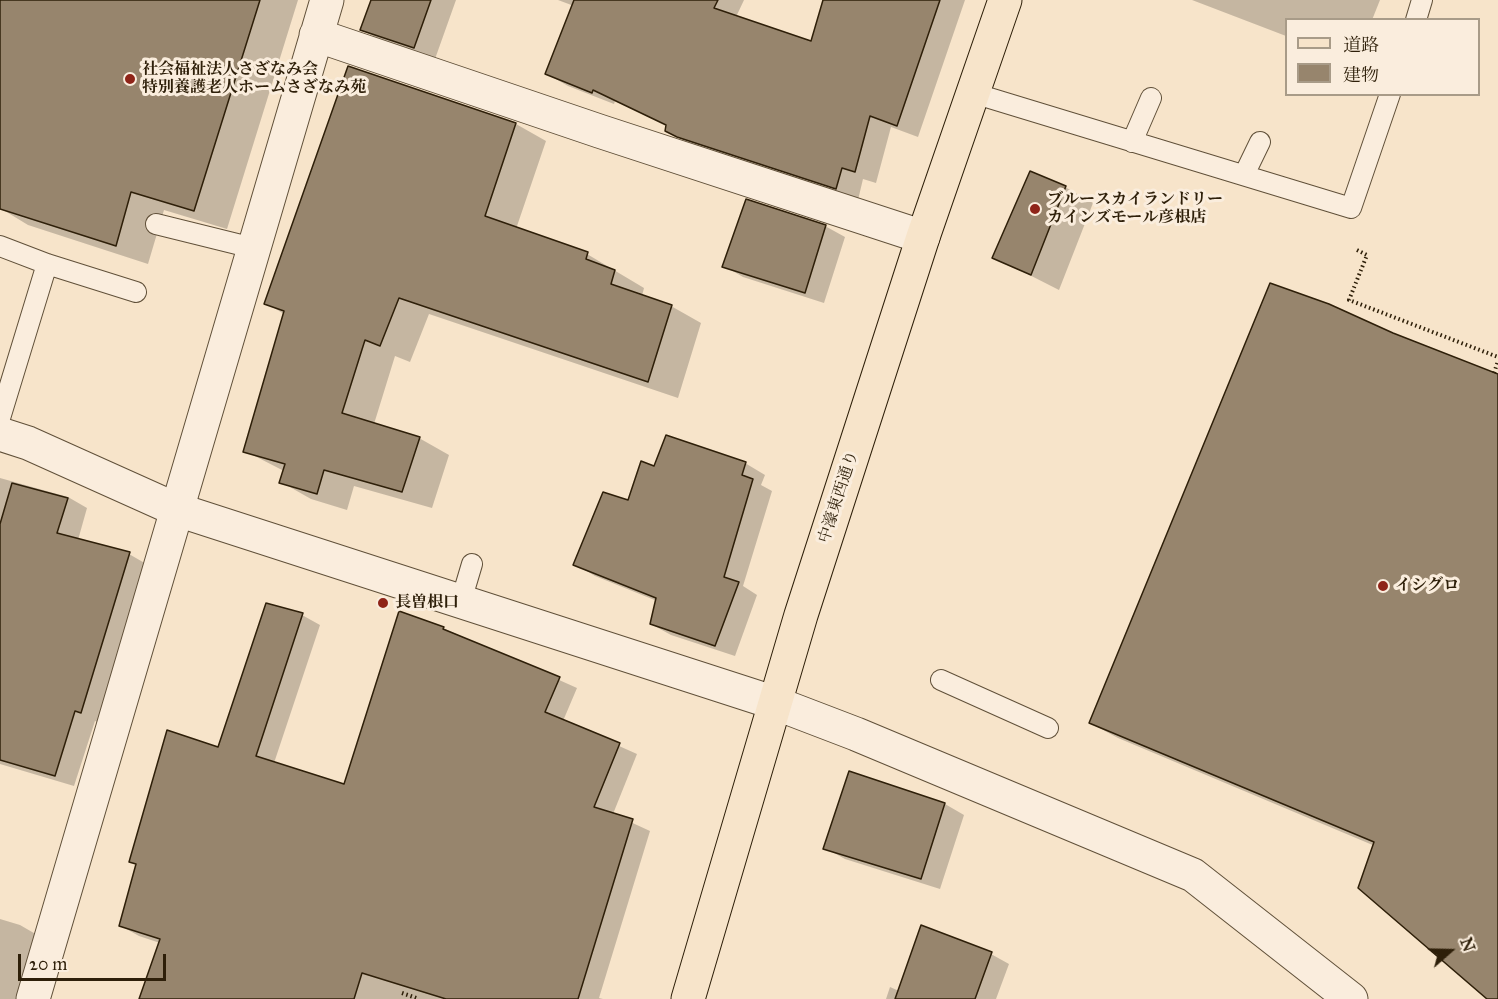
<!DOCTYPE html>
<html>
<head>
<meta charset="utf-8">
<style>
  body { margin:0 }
  #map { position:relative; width:1498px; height:999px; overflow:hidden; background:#f7e4ca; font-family:"IM FELL Great Primer","Noto Serif JP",serif }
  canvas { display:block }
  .legend { position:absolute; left:1285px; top:18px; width:195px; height:78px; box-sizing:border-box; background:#faeddd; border:2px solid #a89b88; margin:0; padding:8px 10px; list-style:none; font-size:18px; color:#2e1f09 }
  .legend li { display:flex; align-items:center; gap:12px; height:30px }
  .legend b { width:30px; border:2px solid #a89b88 }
  .north { position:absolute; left:1420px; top:921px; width:60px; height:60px; -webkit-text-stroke:4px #faeddd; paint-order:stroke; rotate:70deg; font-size:16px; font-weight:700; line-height:24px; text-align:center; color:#2e1f09 }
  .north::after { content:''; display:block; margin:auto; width:21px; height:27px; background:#2e1f09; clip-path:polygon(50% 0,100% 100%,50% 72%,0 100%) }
  .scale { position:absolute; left:18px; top:954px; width:148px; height:27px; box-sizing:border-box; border:3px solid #2e1f09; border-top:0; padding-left:8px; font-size:18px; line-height:21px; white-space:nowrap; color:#2e1f09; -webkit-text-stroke:4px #faeddd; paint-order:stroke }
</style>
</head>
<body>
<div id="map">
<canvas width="1498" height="999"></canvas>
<ul class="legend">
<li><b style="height:8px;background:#f7e4ca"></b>道路</li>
<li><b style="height:16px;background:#97856d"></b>建物</li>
</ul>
<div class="north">N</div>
<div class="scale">20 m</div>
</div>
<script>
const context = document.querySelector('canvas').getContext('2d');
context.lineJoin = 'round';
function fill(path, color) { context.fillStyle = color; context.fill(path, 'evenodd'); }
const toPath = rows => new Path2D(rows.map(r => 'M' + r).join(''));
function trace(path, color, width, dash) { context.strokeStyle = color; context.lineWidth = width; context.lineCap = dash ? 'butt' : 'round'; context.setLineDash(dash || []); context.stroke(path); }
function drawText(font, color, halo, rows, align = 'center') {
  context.font = font + ' "IM FELL Great Primer","Noto Serif JP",serif'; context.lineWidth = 6; context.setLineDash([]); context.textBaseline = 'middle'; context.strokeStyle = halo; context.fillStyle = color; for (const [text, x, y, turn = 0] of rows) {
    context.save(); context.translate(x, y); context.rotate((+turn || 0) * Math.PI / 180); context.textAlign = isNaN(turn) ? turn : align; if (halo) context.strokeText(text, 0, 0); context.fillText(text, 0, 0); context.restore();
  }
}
fill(toPath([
  [0,0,298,0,227,229,164,210,148,264,28,225,0,208],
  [374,0,456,0,435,59,384,42,362,30],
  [558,0,744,0,736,17,812,43,825,0,965,0,918,137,891,127,876,183,863,179,858,200,688,143,667,131,668,126,615,101,614,104,568,86,547,74,574,6],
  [1192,0,1380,0,1372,20,1286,20,1286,36],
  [349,68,516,124,546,141,516,229,587,254,644,288,642,296,671,306,701,323,678,398,429,314,410,362,395,356,374,424,419,438,449,455,432,508,354,486,347,510,311,499,281,482,284,471,245,451,284,314,266,303],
  [1065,187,1093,203,1059,290,994,257],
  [825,226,845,237,824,303,743,277,724,266],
  [1392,334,1498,377,1498,999,1489,999,1375,846,1118,738,1090,723],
  [745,463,765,475,761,485,772,491,743,586,757,595,735,656,671,635,651,624,657,601,595,576,575,564,654,468],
  [0,478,68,497,87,508,78,540,129,554,148,565,100,723,95,721,74,786,0,764],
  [302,615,320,625,274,763,344,786,443,628,577,688,563,721,637,754,613,814,650,831,599,998,603,999,141,999,160,943,139,936,121,926,219,749],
  [850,773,945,804,964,815,940,889,845,859,825,848],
  [0,919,20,925,39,936,21,999,0,999],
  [991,954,1009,964,996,999,886,999,890,987,899,991]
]), '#0003');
const building = toPath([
  [0,0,260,0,194,211,131,192,116,246,0,209,0,0],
  [371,0,431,0,414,48,360,30,371,0],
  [574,0,718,0,714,8,811,41,823,0,940,0,897,126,870,116,855,172,842,168,836,189,677,137,665,131,666,125,593,90,592,93,545,74,574,0],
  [348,66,516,123,485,216,588,252,586,259,615,270,611,284,672,305,648,382,399,298,380,346,365,340,342,413,420,437,402,492,324,470,317,494,279,483,285,464,243,452,284,311,264,304,348,66],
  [1030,171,1066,186,1031,275,992,258,1030,171],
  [746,199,826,225,805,293,722,267,746,199],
  [1270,283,1329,304,1393,333,1498,374,1498,999,1487,999,1358,888,1374,842,1089,723,1270,283],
  [666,435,746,462,742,475,753,479,724,577,739,582,715,646,650,624,656,598,573,565,603,492,628,500,641,461,654,466,666,435],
  [12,483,68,498,57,533,130,552,81,713,75,711,55,776,0,760,0,524,12,483],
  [266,603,303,613,256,756,344,784,399,611,444,627,443,629,560,677,545,712,620,743,594,807,633,819,578,999,446,999,362,973,354,999,139,999,160,939,119,926,136,864,129,862,167,730,218,747,266,603],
  [849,771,945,803,921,879,823,849,849,771],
  [921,925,992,952,975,999,895,999,921,925]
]);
fill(building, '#97856d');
trace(building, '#2e1f09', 1.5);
const service = toPath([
  [1416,20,1422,0],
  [973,93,1351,208,1390,94],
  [1132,142,1151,98],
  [1244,175,1260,142],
  [156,224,253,248],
  [0,246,47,264,136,292],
  [0,418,47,264],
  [461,601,472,564],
  [941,680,1048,728]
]);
const minor = toPath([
  [316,35,599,131,923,237],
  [775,703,856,734,1193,875,1351,999],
  [33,999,327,0]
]);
const tertiary = toPath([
  [0,434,28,443,175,509,775,703]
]);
const primary = toPath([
  [688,999,801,615,923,237,1005,0]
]);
trace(service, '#605039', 22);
trace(minor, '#605039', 35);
trace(tertiary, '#605039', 35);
trace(primary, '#2e1f09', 35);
trace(toPath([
  [1357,250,1367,255,1349,300,1498,357],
  [1494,373,1498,361],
  [402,993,419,999]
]), '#2e1f09', 4, [1.5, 3]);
trace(service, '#faeddd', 20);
trace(minor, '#faeddd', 33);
trace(tertiary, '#faeddd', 33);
trace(primary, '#f7e4ca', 33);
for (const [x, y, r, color] of [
  [130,79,6,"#8f2418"],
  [1035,209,6,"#8f2418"],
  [1383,586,6,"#8f2418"],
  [383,603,6,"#8f2418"]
]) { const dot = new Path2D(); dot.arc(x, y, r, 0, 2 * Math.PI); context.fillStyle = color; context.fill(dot); trace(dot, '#faeddd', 2); }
drawText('bold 16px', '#2e1f09', '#faeddd', [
  ["社会福祉法人さざなみ会",142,70],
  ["特別養護老人ホームさざなみ苑",142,88],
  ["ブルースカイランドリー",1047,200],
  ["カインズモール彦根店",1047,218],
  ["イシグロ",1395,586],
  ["長曽根口",395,603]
], 'left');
drawText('16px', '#2e1f09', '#faeddd', [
  ["中濠東西通り",839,497,-72]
]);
</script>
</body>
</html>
